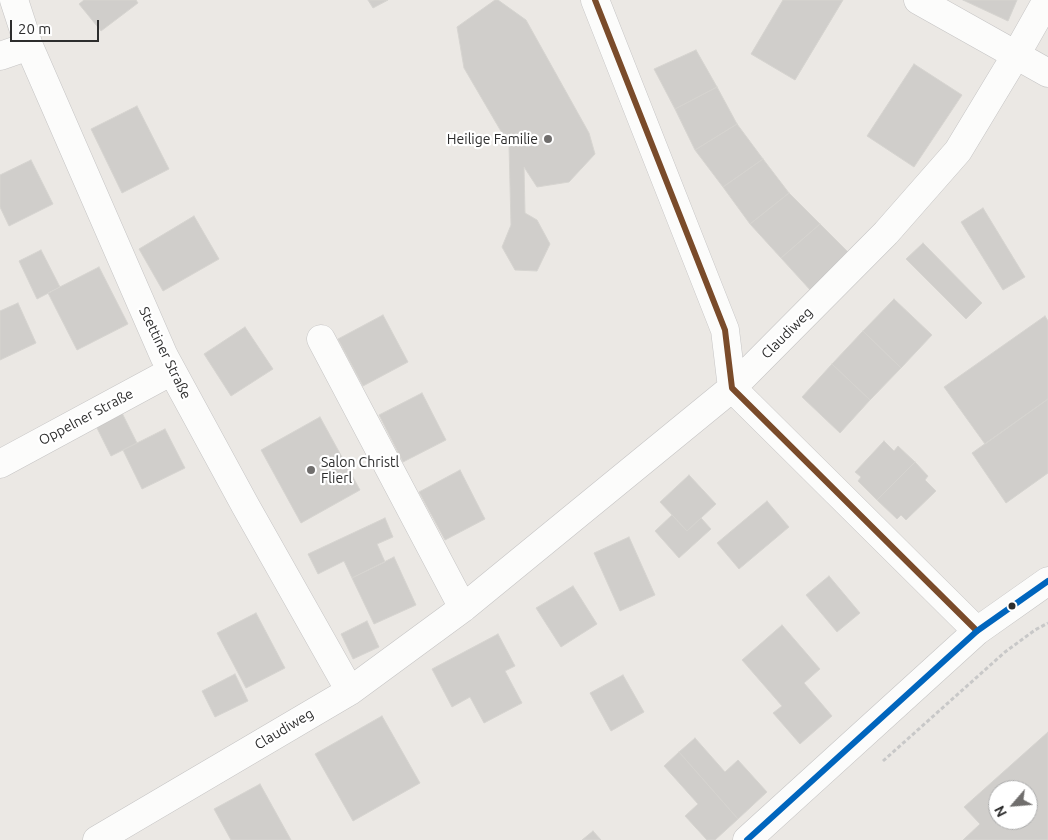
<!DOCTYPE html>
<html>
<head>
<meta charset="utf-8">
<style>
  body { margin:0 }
  #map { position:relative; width:1048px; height:840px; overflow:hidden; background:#ebe8e4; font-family:Ubuntu,sans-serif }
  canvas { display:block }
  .north { position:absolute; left:988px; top:780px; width:50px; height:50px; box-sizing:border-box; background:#fff; border:1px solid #ababab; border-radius:50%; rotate:243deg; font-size:14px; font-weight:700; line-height:20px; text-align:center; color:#2d2d2d }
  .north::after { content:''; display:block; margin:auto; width:18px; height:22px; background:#706e6d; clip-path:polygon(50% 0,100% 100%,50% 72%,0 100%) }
  .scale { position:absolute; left:10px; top:20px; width:89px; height:22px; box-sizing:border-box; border:2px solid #2d2d2d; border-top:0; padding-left:6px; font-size:15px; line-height:18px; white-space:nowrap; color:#2d2d2d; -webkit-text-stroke:4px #fff; paint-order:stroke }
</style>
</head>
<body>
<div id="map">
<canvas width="1048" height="840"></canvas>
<div class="north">N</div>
<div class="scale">20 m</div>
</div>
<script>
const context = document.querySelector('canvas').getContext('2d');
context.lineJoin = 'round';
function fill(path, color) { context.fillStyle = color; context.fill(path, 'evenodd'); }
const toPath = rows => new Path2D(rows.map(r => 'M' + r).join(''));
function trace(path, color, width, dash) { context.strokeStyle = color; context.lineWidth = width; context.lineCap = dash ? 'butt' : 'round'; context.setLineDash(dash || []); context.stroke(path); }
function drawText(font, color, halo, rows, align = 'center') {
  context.font = font + ' Ubuntu,sans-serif'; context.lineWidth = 4.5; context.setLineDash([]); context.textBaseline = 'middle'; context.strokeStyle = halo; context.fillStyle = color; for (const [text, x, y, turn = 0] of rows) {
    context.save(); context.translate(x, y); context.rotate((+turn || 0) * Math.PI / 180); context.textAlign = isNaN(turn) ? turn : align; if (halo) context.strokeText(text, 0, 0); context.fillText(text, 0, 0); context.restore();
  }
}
const building = toPath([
  [84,0,136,0,138,3,101,31,79,4,84,0],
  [368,0,388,0,373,8,368,0],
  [495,0,498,0,526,20,589,133,595,154,569,182,537,187,524,167,525,213,537,220,550,244,537,271,515,270,502,247,511,225,509,145,464,68,457,27,495,0],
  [783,0,843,0,795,80,751,54,783,0],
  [963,0,1017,0,1008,21,963,0],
  [696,50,717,87,675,109,654,69,696,50],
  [914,64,962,95,914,167,867,136,914,64],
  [717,87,737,124,695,150,675,109,717,87],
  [137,106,169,169,122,193,91,129,137,106],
  [737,124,763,159,723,187,695,150,737,124],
  [763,159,789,193,750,224,723,187,763,159],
  [31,160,53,204,9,226,0,207,0,175,31,160],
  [789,193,820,224,781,258,750,224,789,193],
  [983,208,1025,277,1003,290,961,222,983,208],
  [194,216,219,259,163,291,139,249,194,216],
  [820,224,851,255,812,292,781,258,820,224],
  [923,243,982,303,966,319,906,259,923,243],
  [41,250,60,287,37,299,19,261,41,250],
  [99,267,128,324,77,350,48,293,99,267],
  [894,299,932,335,901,368,863,331,894,299],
  [18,303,36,343,0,360,0,311,18,303],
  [383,315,408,362,363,386,338,339,383,315],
  [1045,316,1048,321,1048,399,985,444,944,387,1045,316],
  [245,327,273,369,231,396,204,354,245,327],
  [863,331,901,368,870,400,832,364,863,331],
  [832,364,870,400,840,433,802,397,832,364],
  [422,393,446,440,403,462,379,415,422,393],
  [1048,399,1048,473,1006,503,972,453,1048,399],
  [122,413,137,443,111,456,96,426,122,413],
  [320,417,360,490,301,523,261,450,320,417],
  [165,429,185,468,142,489,123,450,165,429],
  [884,441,894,451,898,446,915,462,877,500,858,481,861,477,855,472,884,441],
  [915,462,928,476,925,480,936,491,906,520,901,515,897,519,877,500,915,462],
  [460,470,485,519,445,540,419,492,460,470],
  [689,475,716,504,687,531,660,502,689,475],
  [767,501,789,527,739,569,717,543,767,501],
  [672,515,687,531,701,518,711,529,679,558,655,531,672,515],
  [385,518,393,537,377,544,385,562,352,578,344,561,318,574,308,554,385,518],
  [629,537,655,595,620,611,594,553,629,537],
  [394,557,416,605,374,624,352,578,394,557],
  [829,576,860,613,837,632,806,595,829,576],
  [573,586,597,624,561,647,536,608,573,586],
  [256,613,285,668,246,688,217,633,256,613],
  [367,621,379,647,353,659,341,634,367,621],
  [782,625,820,669,804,683,832,716,800,744,773,713,782,706,742,660,782,625],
  [498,634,515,666,505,671,522,703,484,723,470,697,452,707,432,669,498,634],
  [235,674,248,701,215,717,202,691,235,674],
  [623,675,644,712,611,731,590,693,623,675],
  [382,716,420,783,353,821,315,754,382,716],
  [1048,732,1048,840,963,840,980,824,964,807,1048,732],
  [998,790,1028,790,1028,820,998,820,998,790],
  [695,738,725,772,738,760,767,792,738,819,679,752,695,738],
  [679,752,738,819,715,840,707,840,685,816,698,804,664,766,679,752],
  [260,784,291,840,231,840,214,809,260,784],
  [593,831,601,840,582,840,593,831]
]);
fill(building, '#d0cecb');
trace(building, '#d6d4d0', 1);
const minor = toPath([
  [14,0,29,46,164,356,245,505,350,691],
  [595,0,725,330,732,388,977,631],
  [918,0,1048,73],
  [0,56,29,46],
  [321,339,463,608],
  [0,464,172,371],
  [97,840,350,691,463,608,732,388,886,233,958,151,1016,55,1047,0],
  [747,840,977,631,1048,581]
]);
trace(minor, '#c5c4c4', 29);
trace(toPath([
  [883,761,1005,652,1035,630,1048,623]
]), '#c8c8c8', 3, [4, 2.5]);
trace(minor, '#fcfcfb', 28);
trace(toPath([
  [595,0,725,330,732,388,977,631]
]), '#7a4b2a', 6);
trace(toPath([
  [747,840,977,631,1048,581]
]), '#0065bd', 6);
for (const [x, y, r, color] of [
  [548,139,5,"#706e6d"],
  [311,470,5,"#706e6d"],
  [1012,606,4.5,"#2d2d2d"]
]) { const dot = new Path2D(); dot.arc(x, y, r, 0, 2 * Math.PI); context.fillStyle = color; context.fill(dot); trace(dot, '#fff', 2); }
drawText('14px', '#2d2d2d', '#fff', [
  ["Heilige Familie",538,139],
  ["Salon Christl",321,462,"left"],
  ["Flierl",321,478,"left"]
], 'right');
drawText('14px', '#2d2d2d', '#fff', [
  ["Claudiweg",787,333,-45],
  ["Stettiner Straße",165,353,64],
  ["Oppelner Straße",86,417,-28],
  ["Claudiweg",284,729,-31]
]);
</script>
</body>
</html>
